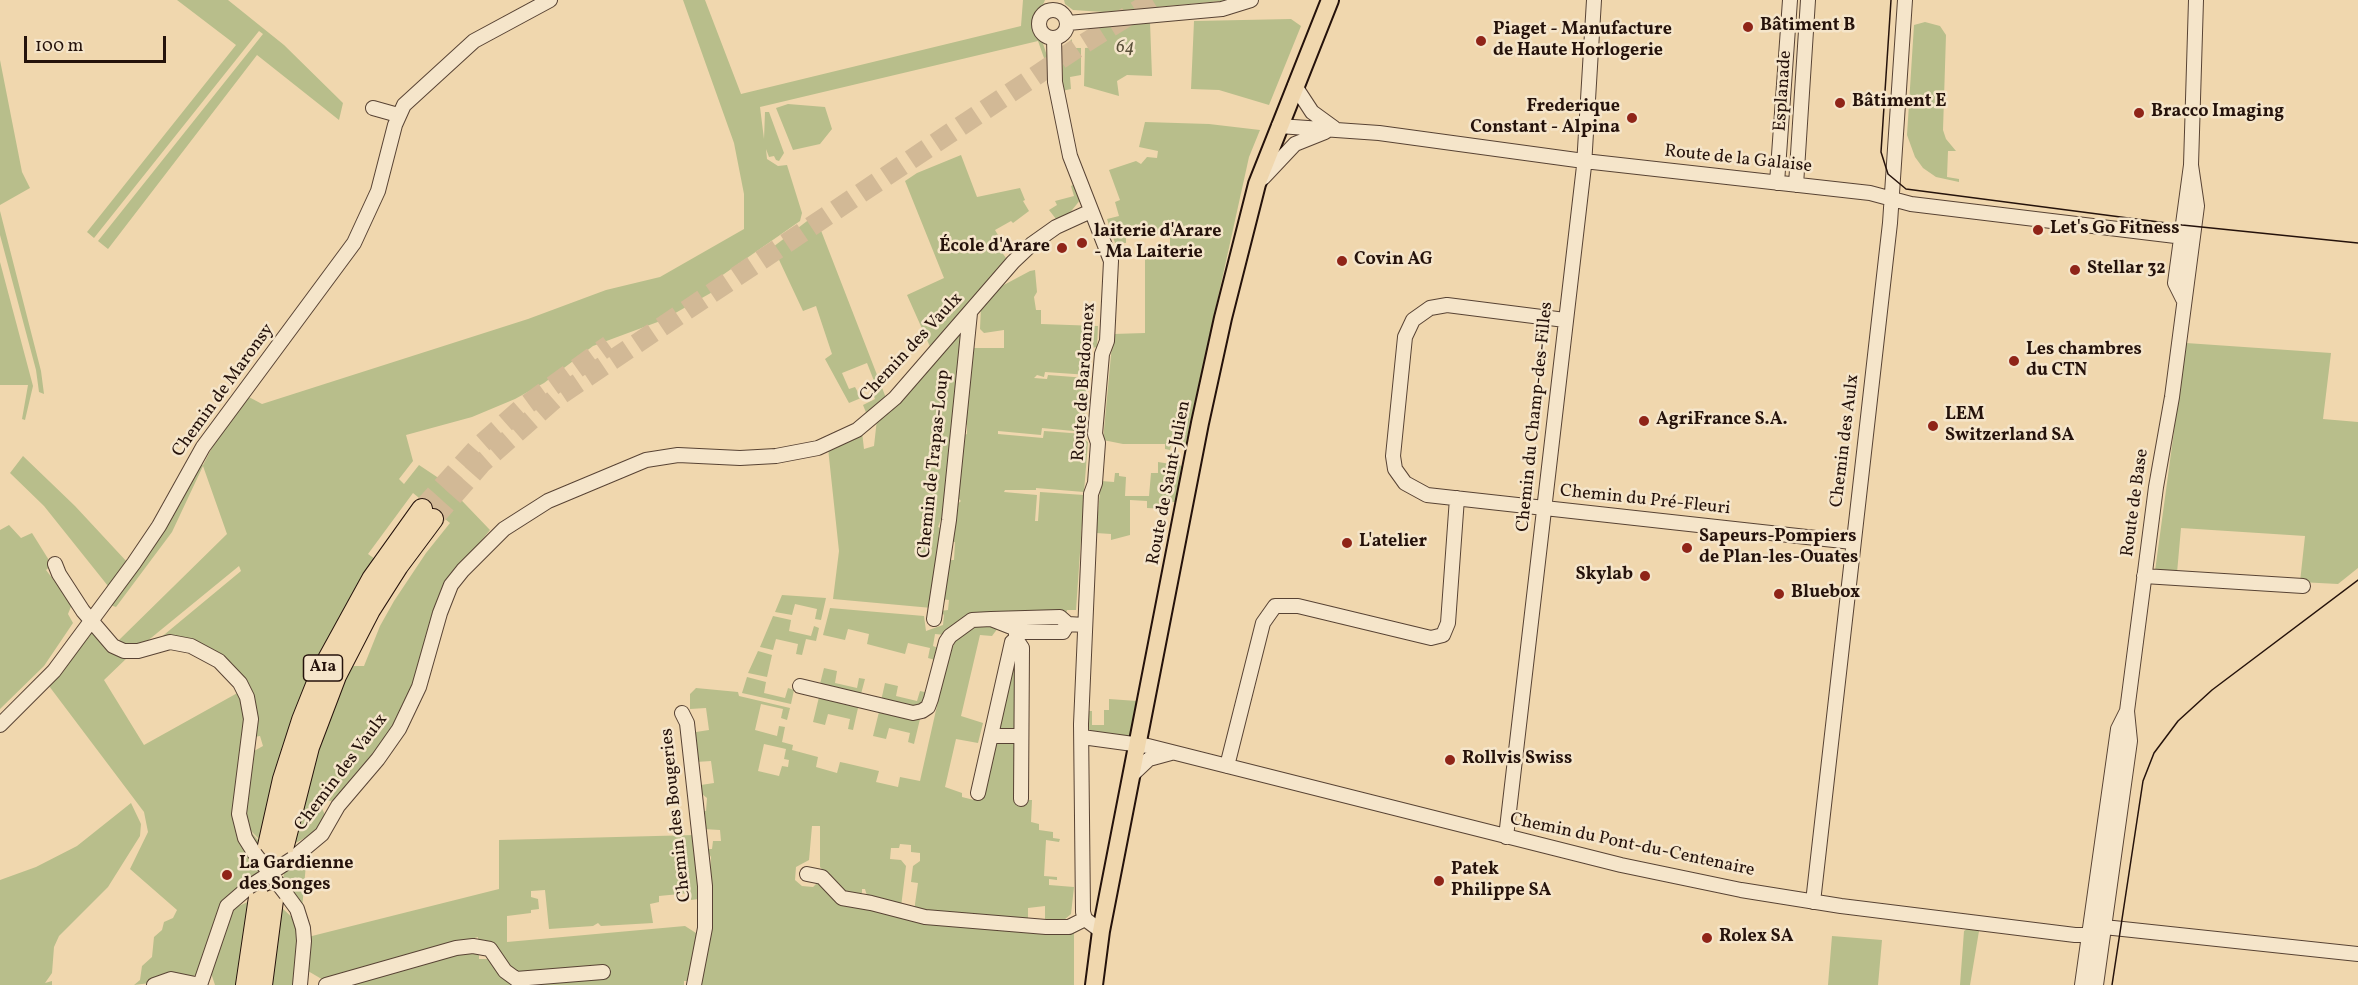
<!DOCTYPE html>
<html>
<head>
<meta charset="utf-8">
<style>
  body { margin:0 }
  #map { position:relative; width:2358px; height:985px; overflow:hidden; background:#f0d7ae; font-family:Vollkorn,serif }
  canvas { display:block }
  .scale { position:absolute; left:24px; top:36px; width:142px; height:27px; box-sizing:border-box; border:3px solid #25120b; border-top:0; padding-left:8px; font-size:18px; line-height:21px; white-space:nowrap; color:#25120b; -webkit-text-stroke:4px #f5e5ca; paint-order:stroke }
</style>
</head>
<body>
<div id="map">
<canvas width="2358" height="985"></canvas>
<div class="scale">100 m</div>
</div>
<script>
const context = document.querySelector('canvas').getContext('2d');
context.lineJoin = 'round';
function fill(path, color) { context.fillStyle = color; context.fill(path, 'evenodd'); }
const toPath = rows => new Path2D(rows.map(r => 'M' + r).join(''));
function trace(path, color, width, dash) { context.strokeStyle = color; context.lineWidth = width; context.lineCap = dash ? 'butt' : 'round'; context.setLineDash(dash || []); context.stroke(path); }
function drawText(font, color, halo, rows, align = 'center') {
  context.font = font + ' Vollkorn,serif'; context.lineWidth = 5; context.setLineDash([]); context.textBaseline = 'middle'; context.strokeStyle = halo; context.fillStyle = color; for (const [text, x, y, turn = 0] of rows) {
    context.save(); context.translate(x, y); context.rotate((+turn || 0) * Math.PI / 180); context.textAlign = isNaN(turn) ? turn : align; if (halo) context.strokeText(text, 0, 0); context.fillText(text, 0, 0); context.restore();
  }
}
fill(toPath([
  [177,0,228,0,284,45,343,103,339,120,257,55,108,249,98,241,263,34,259,31,94,238,87,232,236,45],
  [683,0,705,0,741,94,1021,26,1023,0,1045,0,1036,22,1048,59,1044,58,1038,41,760,107,764,139,765,112,769,112,784,153,779,161,776,160,774,156,769,157,766,149,767,159,778,166,787,165,802,213,800,221,714,281,716,290,663,320,593,346,544,383,515,399,472,417,406,435,413,461,399,479,404,484,419,465,443,481,490,530,448,582,417,682,407,708,387,741,337,800,319,802,326,817,321,829,292,845,310,765,348,666,364,666,380,626,394,601,426,553,450,523,413,493,368,554,375,559,333,629,291,720,273,784,261,841,245,825,263,846,275,852,286,850,317,835,285,860,271,861,256,848,244,828,243,811,254,751,263,746,260,736,254,737,255,709,248,684,234,666,206,646,173,637,159,639,241,571,239,566,140,647,128,646,119,640,227,534,203,466,172,532,116,607,110,605,153,545,198,464,203,465,215,442,247,396,262,404,528,319,606,290,660,277,744,229,744,194,734,143],
  [1064,0,1232,0,1104,12,1073,10,1065,4],
  [1291,19,1301,26,1269,105,1219,90,1191,89,1194,21],
  [1150,22,1152,76,1127,75,1117,81,1119,96,1084,86,1085,48,1096,47,1096,26],
  [1925,22,1940,26,1946,35,1943,130,1946,139,1956,151,1948,151,1947,177,1959,179,1959,182,1936,177,1923,168,1915,157,1907,135,1914,25],
  [1072,39,1072,48,1081,48,1081,75,1070,77,1071,89,1062,91,1063,49],
  [0,60,22,172,30,188,0,205],
  [788,104,825,107,832,129,820,144,793,150,776,108],
  [1145,122,1209,124,1260,130,1249,157,1185,447,1171,446,1170,450,1165,449,1165,444,1123,444,1103,440,1113,334,1145,333,1145,252,1170,253,1170,235,1126,230,1126,243,1115,243,1107,219,1119,216,1115,202,1120,200,1109,170,1136,161,1141,164,1147,157,1157,158,1158,151,1139,147],
  [961,155,977,197,1020,188,1025,200,1023,201,1029,211,1013,223,1011,221,995,230,1001,240,996,244,1006,258,991,282,932,351,907,295,944,278,905,181,917,173],
  [1075,184,1081,199,1068,215,1056,219,1049,210,1057,205,1055,201,1074,196,1071,186],
  [0,211,41,371,44,394,39,392,36,370,0,235],
  [815,215,886,398,867,415,863,405,875,399,873,394,878,391,867,363,842,373,849,389,855,387,861,398,849,403,825,359,832,354,816,306,803,311,773,247],
  [0,262,33,386,25,420,22,419,28,385,0,385],
  [1035,270,1037,292,1034,297,1036,310,1041,310,1041,324,1098,326,1097,347,1092,348,1089,375,1045,372,1044,377,1037,375,1034,378,1047,379,1048,375,1087,378,1084,432,1042,428,1041,435,998,431,998,434,1043,438,1044,431,1084,434,1083,439,1088,442,1084,492,1036,488,1036,490,1005,490,1004,492,1037,495,1035,521,1038,521,1040,492,1084,495,1076,610,1067,610,1066,614,981,614,945,635,935,634,933,646,938,648,935,660,928,658,930,648,908,643,905,654,867,644,869,634,848,629,845,640,823,635,830,608,924,616,926,631,943,625,944,615,940,611,948,610,949,600,941,599,946,567,950,567,950,560,954,560,955,542,950,542,955,506,961,501,958,498,960,437,967,434,967,425,962,421,971,348,1004,348,1004,330,984,333,980,329,981,306,1000,287,1030,271],
  [964,325,947,503,938,527,945,530,932,608,833,599,839,551,828,448,862,432,864,449,874,446,877,419],
  [2186,343,2331,353,2323,419,2358,422,2358,568,2338,584,2300,582,2305,536,2181,528,2177,573,2155,571],
  [23,456,75,506,128,563,108,586,44,506,10,473],
  [1158,462,1183,466,1177,502,1169,502,1168,509,1147,508,1147,501,1130,500,1130,535,1111,540,1111,534,1096,533,1101,481,1114,482,1115,473,1119,473,1119,476,1126,477,1125,496,1149,496,1151,473,1158,473],
  [9,525,21,538,32,533,52,565,46,570,72,604,68,614,73,623,44,666,0,709,0,530],
  [782,595,826,598,821,620,815,619,817,609,795,604,792,615,775,612],
  [773,616,791,620,789,631,811,636,814,626,819,628,816,641,806,639,802,655,796,654,798,644,776,639,773,650,760,647],
  [985,624,998,628,992,636,980,635,961,716,983,723,978,743,956,739,945,787,962,793,962,797,974,800,1016,645,1020,800,1032,800,1031,822,1039,824,1039,830,1053,832,1053,838,1060,839,1059,842,1046,840,1044,876,1057,877,1057,880,1049,879,1049,885,1074,887,1071,914,1064,920,1055,922,1045,922,1045,906,1028,908,1028,921,914,911,918,883,911,882,913,866,920,861,920,853,911,852,911,845,900,844,899,848,891,848,890,859,901,860,906,866,901,907,867,896,865,889,862,889,862,893,853,893,852,898,847,896,820,867,820,826,812,826,809,860,796,867,795,880,802,886,813,887,818,882,837,901,1074,931,1074,985,698,985,710,879,711,857,706,849,712,849,713,841,721,841,720,830,703,829,701,811,706,811,707,798,702,794,701,785,714,783,711,761,696,762,696,732,709,730,706,708,690,709,690,694,696,688,738,692,739,696,790,708,787,720,781,718,783,709,761,704,755,730,777,736,779,726,785,727,782,742,793,745,792,750,818,757,816,767,837,773,840,762,845,763,879,771,876,782,898,787,900,777,920,781,948,657,955,642,964,630,973,625],
  [764,744,786,749,784,759,789,760,788,767,782,766,779,776,758,771],
  [91,632,97,633,128,657,104,680,144,745,241,691,246,704,239,793,259,871,256,876,232,894,197,974,190,978,134,985,140,980,142,966,152,957,154,937,162,930,164,922,173,918,177,910,130,869,148,832,144,812,49,686],
  [758,651,772,655,767,677,748,673],
  [824,668,837,671,835,683,857,688,859,678,865,679,861,694,820,684],
  [747,677,766,682,764,693,785,698,788,688,794,690,791,704,742,693],
  [885,683,898,686,896,696,917,701,920,691,929,693,927,700,914,708,881,701],
  [819,697,856,705,858,708,853,730,848,729,850,719,828,714,825,725,813,722],
  [1109,699,1137,701,1130,736,1091,732,1088,728,1088,711,1092,711,1092,725,1104,725,1104,710,1109,710],
  [879,712,920,719,914,744,908,742,910,733,889,728,886,739,873,736],
  [131,803,141,824,140,836,108,887,59,936,54,947,52,973,45,983,52,981,52,985,0,985,0,880,36,867,77,846],
  [695,835,699,901,698,899,691,900,690,893,659,896,659,902,650,904,653,923,601,926,598,923,593,926,549,929,545,890,531,891,531,897,538,899,539,909,531,910,531,913,507,916,507,942,685,926,696,933,697,940,689,981,684,981,684,985,339,985,468,949,479,951,479,959,493,959,478,942,478,937,325,981,308,971,308,937,499,889,499,840],
  [307,853,302,909,283,878,285,870],
  [252,900,236,985,215,985,211,973,230,910],
  [281,907,299,924,295,985,271,985],
  [1967,929,1979,931,1970,985,1960,985,1964,931],
  [1832,936,1882,940,1878,985,1828,985]
]), '#b8be8b');
trace(toPath([
  [422,509,478,447,522,408,609,345],
  [433,519,482,463,557,397,1080,46,1154,0]
]), '#d2b996', 20, [20, 10]);
const minor = toPath([
  '1039 24a14 14 0 1 1 28 0a14 14 0 1 1-28 0Z',
  [1068,23,1222,9,1251,0],
  [1054,38,1055,82,1070,156,1111,261,1107,341,1102,354,1095,434,1098,443,1095,483,1091,494,1081,724,1083,912,1085,919,1101,931],
  [1295,86,1312,112,1334,128],
  [373,108,398,115],
  [1279,126,1379,133,1584,161,1870,193,1911,204,2192,238],
  [1263,178,1295,144,1325,132],
  [1777,183,1790,0],
  [1796,185,1808,0],
  [2183,299,2175,283,2191,165,2196,0],
  [1565,320,1447,305,1430,308,1413,320,1405,337,1393,456,1395,469,1405,483,1427,495,1852,542],
  [55,564,59,574,83,611,113,646,124,651,138,651,170,642,191,646,219,661,240,683,247,697,251,719,239,814,245,838,255,854],
  [2144,576,2303,586],
  [934,619,949,520,970,313],
  [1068,624,1060,617,991,619,1024,632,1063,632,1068,624,1084,625],
  [1016,631,1016,639,1022,648,1021,799],
  [800,686,913,713,922,711,928,707,931,699,946,642,950,636,972,620,991,619],
  [682,713,687,723,705,886,705,928,694,985],
  [0,725,54,671,134,563,159,526,203,447,354,243,378,191,395,125,404,105,474,41,550,0],
  [991,736,1021,736],
  [1082,737,1148,746,1621,865,1741,890,1841,906,2075,935,2089,935,2104,927],
  [1227,766,1263,623,1275,606,1298,606,1431,638,1443,635,1448,623,1457,498],
  [1132,775,1149,759,1171,753],
  [978,793,1012,642,1016,639],
  [1506,837,1584,166,1594,0],
  [292,859,322,834,338,806,378,759,399,729,419,687,440,613,451,585,463,570,504,529,548,501,646,460,678,455,740,458,776,456,818,448,857,430,895,398,1013,262,1032,244,1056,227,1091,211],
  [807,874,822,877,842,898,871,903,925,917,1046,927,1069,927,1085,919],
  [286,894,297,909,303,928,304,941,300,985],
  [1813,902,1890,223,1905,0],
  [2098,924,2104,927,2358,954],
  [154,985,171,979,200,985,227,906,249,887],
  [326,985,456,948,473,946,490,949,505,971,516,979,603,972],
  [2082,985,2118,729,2127,711],
  [2096,985,2130,741,2127,711,2156,487,2172,397,2197,206,2191,165]
]);
const major = toPath([
  [1094,985,1101,931,1200,423,1223,318,1257,184,1330,0]
]);
const highway = toPath([
  [268,846,283,779,302,720,322,670,372,579,422,509],
  [283,849,309,747,336,676,370,610,398,566,433,519],
  [246,985,259,897],
  [262,985,273,900]
]);
trace(minor, '#584334', 16);
trace(major, '#25120b', 20);
trace(highway, '#25120b', 22);
trace(minor, '#f5e5ca', 14);
trace(major, '#f0d7ae', 16);
trace(highway, '#f0d7ae', 20);
trace(toPath([
  [1891,0,1881,152,1888,174,1906,189,2182,225,2358,243],
  [2112,985,2143,781,2154,753,2178,721,2212,690,2358,580]
]), '#25120b', 1.5);
const minorBridge = toPath([
  [255,854,286,894],
  [249,887,292,859]
]);
trace(minorBridge, '#584334', 16, []);
trace(minorBridge, '#f5e5ca', 14);
for (const [x, y, r, color] of [
  [1748,27,6,"#8f2418"],
  [1481,41,6,"#8f2418"],
  [1840,103,6,"#8f2418"],
  [2139,113,6,"#8f2418"],
  [1632,118,6,"#8f2418"],
  [2038,230,6,"#8f2418"],
  [1082,243,6,"#8f2418"],
  [1062,248,6,"#8f2418"],
  [1342,261,6,"#8f2418"],
  [2075,270,6,"#8f2418"],
  [2014,361,6,"#8f2418"],
  [1644,421,6,"#8f2418"],
  [1933,426,6,"#8f2418"],
  [1347,543,6,"#8f2418"],
  [1687,548,6,"#8f2418"],
  [1645,576,6,"#8f2418"],
  [1779,594,6,"#8f2418"],
  [1450,760,6,"#8f2418"],
  [227,875,6,"#8f2418"],
  [1439,881,6,"#8f2418"],
  [1707,938,6,"#8f2418"]
]) { const dot = new Path2D(); dot.arc(x, y, r, 0, 2 * Math.PI); context.fillStyle = color; context.fill(dot); trace(dot, '#f5e5ca', 2); }
for (const [x, y, w] of [
  [323,668,39]
]) { const box = new Path2D(); box.roundRect(x - w / 2, y - 13, w, 26, 4.5); context.fillStyle = '#f5e5ca'; context.fill(box); trace(box, '#25120b', 1.5); }
drawText('bold 16px', '#25120b', null, [
  ["A1a",323,668]
]);
drawText('bold 18px', '#25120b', '#f5e5ca', [
  ["Bâtiment B",1760,27],
  ["Piaget - Manufacture",1493,31],
  ["de Haute Horlogerie",1493,52],
  ["Bâtiment E",1852,103],
  ["Frederique",1620,108,"right"],
  ["Constant - Alpina",1620,129,"right"],
  ["Bracco Imaging",2151,113],
  ["Let's Go Fitness",2050,230],
  ["laiterie d'Arare",1094,233],
  ["- Ma Laiterie",1094,254],
  ["École d'Arare",1050,248,"right"],
  ["Covin AG",1354,261],
  ["Stellar 32",2087,270],
  ["Les chambres",2026,351],
  ["du CTN",2026,372],
  ["LEM",1945,416],
  ["Switzerland SA",1945,437],
  ["AgriFrance S.A.",1656,421],
  ["Sapeurs-Pompiers",1699,538],
  ["de Plan-les-Ouates",1699,559],
  ["L'atelier",1359,543],
  ["Skylab",1633,576,"right"],
  ["Bluebox",1791,594],
  ["Rollvis Swiss",1462,760],
  ["La Gardienne",239,865],
  ["des Songes",239,886],
  ["Patek",1451,871],
  ["Philippe SA",1451,892],
  ["Rolex SA",1719,938]
], 'left');
drawText('italic 18px', '#584e38', '#f5e5ca', [
  ["64",1125,49]
]);
drawText('18px', '#25120b', '#f5e5ca', [
  ["Esplanade",1784,91,-86],
  ["Route de la Galaise",1738,160,6],
  ["Chemin des Vaulx",912,348,-47],
  ["Route de Bardonnex",1085,382,-86],
  ["Chemin de Maronsy",224,391,-54],
  ["Chemin du Champ-des-Filles",1536,417,-84],
  ["Chemin des Aulx",1846,441,-83],
  ["Chemin de Trapas-Loup",935,464,-84],
  ["Route de Saint-Julien",1170,483,-79],
  ["Chemin du Pré-Fleuri",1645,501,6],
  ["Route de Base",2136,503,-82],
  ["Chemin des Vaulx",342,773,-53],
  ["Chemin des Bougeries",677,815,-96],
  ["Chemin du Pont-du-Centenaire",1632,846,12]
]);
</script>
</body>
</html>
